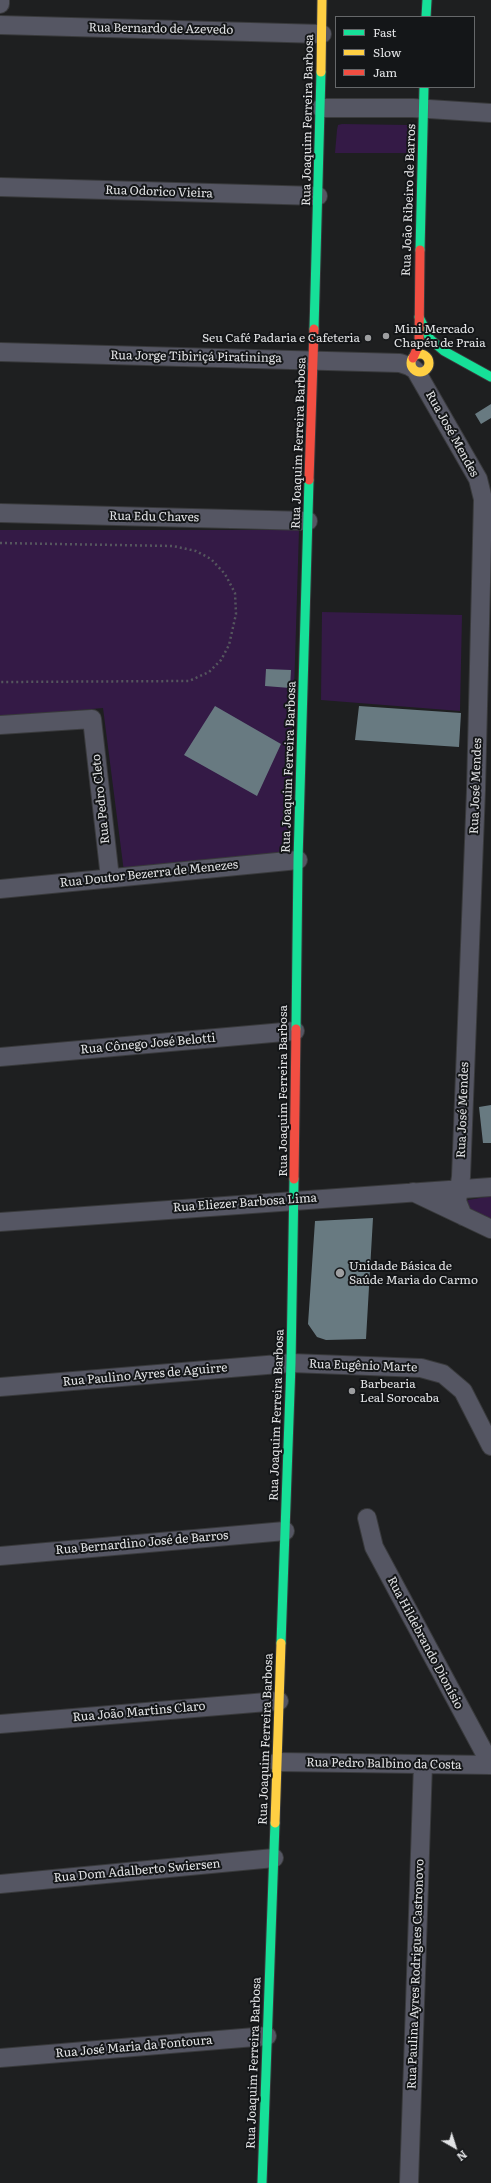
<!DOCTYPE html>
<html>
<head>
<meta charset="utf-8">
<style>
  body { margin:0 }
  #map { position:relative; width:491px; height:2183px; overflow:hidden; background:#1e1f20; font-family:Literata,serif }
  canvas { display:block }
  .legend { position:absolute; left:335px; top:16px; width:140px; height:72px; box-sizing:border-box; background:#141618; border:1px solid #66686a; margin:0; padding:5px 7px; list-style:none; font-size:12px; color:#e2e3e5 }
  .legend li { display:flex; align-items:center; gap:8px; height:20px }
  .legend b { width:20px; border:1px solid #66686a }
  .north { position:absolute; left:435px; top:2127px; width:40px; height:40px; -webkit-text-stroke:3px #141618; paint-order:stroke; rotate:141deg; font-size:11px; font-weight:700; line-height:16px; text-align:center; color:#e2e3e5 }
  .north::after { content:''; display:block; margin:auto; width:14px; height:18px; background:#e2e3e5; clip-path:polygon(50% 0,100% 100%,50% 72%,0 100%) }
</style>
</head>
<body>
<div id="map">
<canvas width="491" height="2183"></canvas>
<ul class="legend">
<li><b style="height:5px;background:#16e098"></b>Fast</li>
<li><b style="height:5px;background:#ffcf43"></b>Slow</li>
<li><b style="height:5px;background:#f24e42"></b>Jam</li>
</ul>
<div class="north">N</div>
</div>
<script>
const context = document.querySelector('canvas').getContext('2d');
context.lineJoin = 'round';
function fill(path, color) { context.fillStyle = color; context.fill(path, 'evenodd'); }
const toPath = rows => new Path2D(rows.map(r => 'M' + r).join(''));
function trace(path, color, width, dash) { context.strokeStyle = color; context.lineWidth = width; context.lineCap = dash ? 'butt' : 'round'; context.setLineDash(dash || []); context.stroke(path); }
function drawText(font, color, halo, rows, align = 'center') {
  context.font = font + ' Literata,serif'; context.lineWidth = 4; context.setLineDash([]); context.textBaseline = 'middle'; context.strokeStyle = halo; context.fillStyle = color; for (const [text, x, y, turn = 0] of rows) {
    context.save(); context.translate(x, y); context.rotate((+turn || 0) * Math.PI / 180); context.textAlign = isNaN(turn) ? turn : align; if (halo) context.strokeText(text, 0, 0); context.fillText(text, 0, 0); context.restore();
  }
}
fill(toPath([
  [342,124,408,125,408,153,335,153,337,130,338,125],
  [0,530,299,530,289,854,124,872,103,708,0,717],
  [322,612,462,615,460,711,321,700],
  [491,1196,491,1223,469,1214,463,1205,468,1200]
]), '#341a46');
fill(toPath([
  [491,404,491,418,481,424,475,414],
  [266,669,291,670,290,688,265,686],
  [215,706,281,744,257,796,184,755],
  [359,706,461,713,459,747,355,740],
  [491,1105,491,1143,483,1143,479,1107],
  [373,1218,366,1339,326,1340,317,1337,308,1324,315,1221]
]), '#687a81');
const street = toPath([
  [0,4,0,0],
  [0,25,322,34],
  [321,108,413,108,491,113],
  [0,187,318,196],
  [0,352,400,363,409,366,414,369],
  [416,371,478,479,483,499,476,790,461,1177,457,1201,463,1216],
  [0,513,308,521],
  [0,725,92,719,110,878],
  [0,889,298,860],
  [0,1057,295,1031],
  [413,1192,491,1229],
  [0,1222,491,1187],
  [0,1387,291,1363,421,1368,443,1374,463,1391,491,1446],
  [367,1518,374,1547,491,1765],
  [0,1556,285,1531],
  [0,1724,279,1701],
  [277,1762,491,1765],
  [0,1884,274,1858],
  [0,2058,267,2036],
  [409,2183,423,1764]
]);
const fast = toPath([
  [426,17,427,0],
  [420,250,424,87],
  [419,317,430,339,444,351,491,377],
  [314,329,321,72],
  [296,1029,298,860,309,480],
  [281,1643,291,1363,294,1179],
  [262,2183,275,1823]
]);
const slow = toPath([
  [321,72,322,0],
  '411 363a9 9 0 1 1 18 0a9 9 0 1 1-18 0Z',
  [275,1823,281,1643]
]);
const jam = toPath([
  [413,358,419,344,420,250],
  [309,480,314,329],
  [294,1179,296,1029]
]);
trace(street, '#393a3c', 20);
trace(fast, '#393a3c', 11);
trace(slow, '#393a3c', 11);
trace(jam, '#393a3c', 11);
trace(toPath([
  [0,543,173,546,196,551,211,559,225,574,235,593,236,614,229,645,221,660,209,672,189,681,0,682]
]), '#55565e', 2.5, [2, 3]);
trace(street, '#555663', 18);
trace(fast, '#16e098', 9);
trace(slow, '#ffcf43', 9);
trace(jam, '#f24e42', 9);
for (const [x, y, r, color] of [
  [386,336,4,"#9d9ea0"],
  [368,338,4,"#9d9ea0"],
  [340,1273,5,"#9d9ea0"],
  [352,1391,4,"#9d9ea0"]
]) { const dot = new Path2D(); dot.arc(x, y, r, 0, 2 * Math.PI); context.fillStyle = color; context.fill(dot); trace(dot, '#141618', 1.5); }
drawText('12px', '#e2e3e5', '#141618', [
  ["Rua Bernardo de Azevedo",161,29,1],
  ["Rua Joaquim Ferreira Barbosa",308,120,-89],
  ["Rua Odorico Vieira",159,192,2],
  ["Rua João Ribeiro de Barros",409,200,-88],
  ["Rua Jorge Tibiriçá Piratininga",196,357,1],
  ["Rua José Mendes",452,434,61],
  ["Rua Joaquim Ferreira Barbosa",299,443,-88],
  ["Rua Edu Chaves",154,517,1],
  ["Rua Joaquim Ferreira Barbosa",289,767,-88],
  ["Rua José Mendes",476,786,-88],
  ["Rua Pedro Cleto",101,799,-96],
  ["Rua Doutor Bezerra de Menezes",149,874,-6],
  ["Rua Cônego José Belotti",148,1044,-5],
  ["Rua Joaquim Ferreira Barbosa",283,1091,-90],
  ["Rua José Mendes",463,1110,-88],
  ["Rua Eliezer Barbosa Lima",245,1203,-4],
  ["Rua Eugênio Marte",363,1366,2],
  ["Rua Paulino Ayres de Aguirre",145,1375,-5],
  ["Rua Joaquim Ferreira Barbosa",277,1415,-88],
  ["Rua Bernardino José de Barros",142,1543,-5],
  ["Rua Hildebrando Dionísio",425,1643,62],
  ["Rua João Martins Claro",139,1712,-5],
  ["Rua Joaquim Ferreira Barbosa",266,1739,-88],
  ["Rua Pedro Balbino da Costa",384,1764,1],
  ["Rua Dom Adalberto Swiersen",137,1871,-5],
  ["Rua Paulina Ayres Rodrigues Castronovo",416,1974,-88],
  ["Rua José Maria da Fontoura",134,2047,-5],
  ["Rua Joaquim Ferreira Barbosa",254,2063,-88]
]);
drawText('12px', '#e2e3e5', '#141618', [
  ["Mini Mercado",394,329],
  ["Chapéu de Praia",394,343],
  ["Seu Café Padaria e Cafeteria",360,338,"right"],
  ["Unidade Básica de",349,1266],
  ["Saúde Maria do Carmo",349,1280],
  ["Barbearia",360,1384],
  ["Leal Sorocaba",360,1398]
], 'left');
</script>
</body>
</html>
